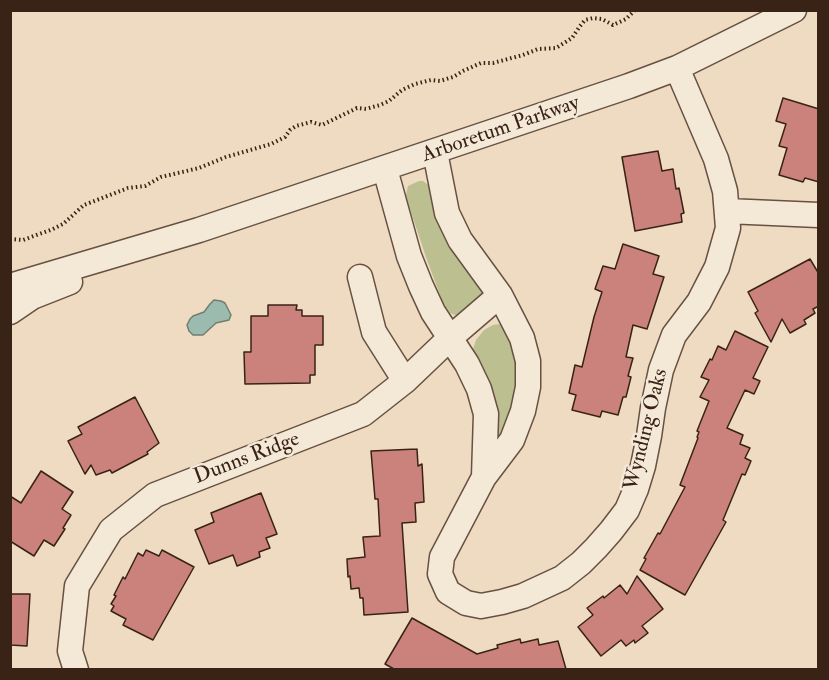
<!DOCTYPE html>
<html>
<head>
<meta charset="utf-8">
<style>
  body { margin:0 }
  #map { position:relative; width:829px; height:680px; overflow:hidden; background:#eedbc1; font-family:"IM FELL Double Pica",serif }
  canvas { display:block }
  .frame { position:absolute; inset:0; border:12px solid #392317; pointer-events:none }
</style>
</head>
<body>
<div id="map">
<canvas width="829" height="680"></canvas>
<div class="frame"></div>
</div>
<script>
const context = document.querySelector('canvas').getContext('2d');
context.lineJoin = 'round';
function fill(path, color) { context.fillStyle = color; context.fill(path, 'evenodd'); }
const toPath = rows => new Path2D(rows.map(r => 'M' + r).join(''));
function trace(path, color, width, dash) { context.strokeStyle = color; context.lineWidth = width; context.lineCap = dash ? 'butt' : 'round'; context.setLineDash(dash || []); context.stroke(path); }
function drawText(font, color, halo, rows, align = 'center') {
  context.font = font + ' "IM FELL Double Pica",serif'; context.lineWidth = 5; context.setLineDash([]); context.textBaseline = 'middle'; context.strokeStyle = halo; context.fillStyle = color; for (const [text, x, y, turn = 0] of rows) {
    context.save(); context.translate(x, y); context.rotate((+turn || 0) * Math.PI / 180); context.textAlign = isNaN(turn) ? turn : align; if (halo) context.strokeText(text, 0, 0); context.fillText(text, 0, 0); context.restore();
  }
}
fill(toPath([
  [419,181,423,181,431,187,484,292,483,297,461,316,455,315,450,313,443,303,427,260,407,200,406,195,408,186],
  [499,324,510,330,521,386,497,450,499,429,496,404,489,381,473,349,476,340,484,330,493,325]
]), '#bcbf90');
const water = toPath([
  [214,300,221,301,225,303,231,315,229,320,216,323,203,335,193,335,189,331,187,325,190,319,193,316,204,312,210,304,214,300]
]);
fill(water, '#9abbae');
trace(water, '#737e72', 1.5);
const building = toPath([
  [783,98,819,109,819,182,805,178,803,182,779,175,787,148,779,146,786,124,776,121,783,98],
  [658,151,662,171,673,169,676,189,679,188,684,213,681,214,682,222,635,231,622,157,658,151],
  [623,244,659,256,653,274,664,277,647,329,633,325,626,357,633,358,628,376,631,377,626,397,623,397,618,415,602,411,600,417,572,410,576,395,569,393,575,365,582,367,594,317,602,292,595,289,603,266,615,269,623,244],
  [810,259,819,274,819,306,813,309,815,313,804,320,806,324,790,333,782,319,771,342,755,313,758,311,748,292,810,259],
  [268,305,297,305,296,310,302,310,302,316,323,316,323,345,315,345,315,375,310,375,310,383,245,384,244,352,251,352,251,316,268,316,268,305],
  [735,331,768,347,753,378,760,381,754,394,745,390,727,428,743,435,740,444,750,448,745,458,751,461,745,475,742,474,723,520,726,522,685,595,640,570,646,559,644,558,658,533,660,534,685,487,680,485,698,438,697,437,699,432,697,431,709,401,700,397,709,380,701,377,710,359,712,360,718,346,726,350,735,331],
  [135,397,159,443,147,452,148,454,112,473,110,470,96,475,91,465,85,474,68,441,82,434,78,427,135,397],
  [417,449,418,466,422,464,424,502,415,503,416,522,402,523,408,612,364,615,363,598,360,598,359,588,351,589,350,576,348,577,347,559,365,557,363,537,380,536,378,499,375,499,371,451,417,449],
  [41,471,73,492,62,509,71,515,63,528,65,529,54,546,44,540,34,556,10,541,10,496,21,503,41,471],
  [261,493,277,534,266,538,270,548,259,552,260,557,237,566,233,555,209,564,195,530,214,522,211,513,261,493],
  [146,550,159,556,162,550,194,567,153,640,123,625,126,619,111,611,114,606,111,604,116,596,114,595,123,577,125,579,138,553,143,556,146,550],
  [637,576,663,609,642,626,648,633,635,643,634,640,626,646,621,640,601,656,578,627,593,615,587,608,603,596,604,598,620,585,627,594,637,576],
  [10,594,30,594,27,646,10,645,10,594],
  [412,618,477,654,498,648,497,645,520,639,521,643,538,639,539,645,558,641,566,669,394,669,385,664,412,618]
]);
fill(building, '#cb827c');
trace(building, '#392317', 1.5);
const minor = toPath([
  [435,152,447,213,460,240,500,295,522,338,528,361,528,387,523,411,512,440,484,477,442,557,440,574,448,592,466,603,481,606,502,602,523,596,562,578,581,563,596,548,611,531,627,510,636,489,643,466,649,436,653,408,661,370,674,335,699,302,717,267,728,228,725,191,716,159,677,68],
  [385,169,409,256,421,286,433,312,467,364,479,389,486,414,484,477],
  [727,211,818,215],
  [360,277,374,332,405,381],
  [10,286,199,230,629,86,677,68,794,10],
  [10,312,32,297,70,282],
  [76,670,70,651,77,586,111,530,155,495,363,414,405,381,450,338,500,295]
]);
trace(minor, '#665142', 27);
trace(toPath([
  [10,239,23,240,53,229,63,224,84,205,128,188,145,186,161,177,199,168,226,157,271,144,285,137,290,130,296,126,311,122,322,125,357,108,366,109,380,105,389,101,402,90,415,84,431,80,440,81,453,77,463,71,481,63,493,63,523,55,538,49,556,48,572,38,580,26,585,20,593,18,602,19,613,25,626,19,635,10]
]), '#392317', 4, [1.5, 3]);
trace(minor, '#f4e8d7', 24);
drawText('21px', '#392317', '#f4e8d7', [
  ["Arboretum Parkway",501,130,-19],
  ["Wynding Oaks",647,430,-76],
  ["Dunns Ridge",247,459,-21]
]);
</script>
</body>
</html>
